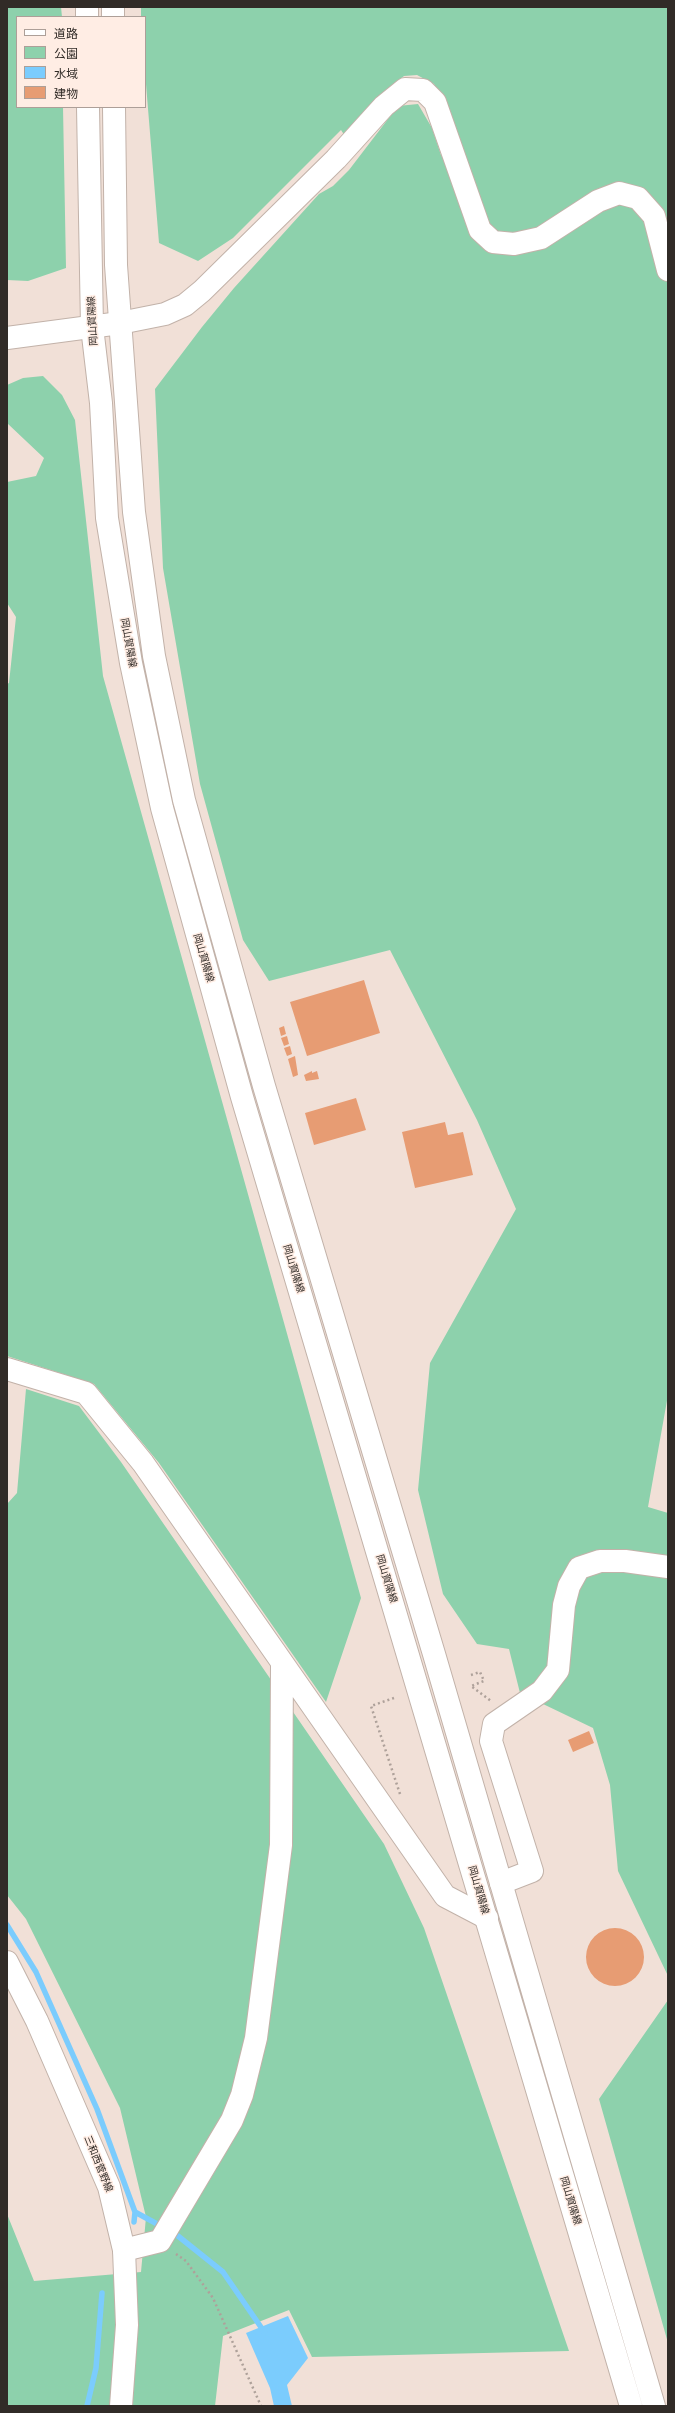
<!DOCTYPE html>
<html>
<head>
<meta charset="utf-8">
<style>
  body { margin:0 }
  #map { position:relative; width:675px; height:2413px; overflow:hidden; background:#f1e0d7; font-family:"DejaVu Sans","Noto Sans JP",sans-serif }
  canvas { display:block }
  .frame { position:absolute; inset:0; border:8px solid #312b27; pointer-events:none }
  .legend { position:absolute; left:16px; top:16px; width:130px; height:92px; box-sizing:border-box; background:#ffede4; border:1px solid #ad9f98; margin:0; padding:5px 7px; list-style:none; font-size:12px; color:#312b27 }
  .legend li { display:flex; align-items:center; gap:8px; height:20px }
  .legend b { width:20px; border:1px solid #ad9f98 }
</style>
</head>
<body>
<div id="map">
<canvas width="675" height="2413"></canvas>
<div class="frame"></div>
<ul class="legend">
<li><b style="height:5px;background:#fff"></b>道路</li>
<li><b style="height:11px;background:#8dd1ac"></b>公園</li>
<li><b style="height:11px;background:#7bccfd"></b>水域</li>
<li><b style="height:11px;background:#e79c73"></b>建物</li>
</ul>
</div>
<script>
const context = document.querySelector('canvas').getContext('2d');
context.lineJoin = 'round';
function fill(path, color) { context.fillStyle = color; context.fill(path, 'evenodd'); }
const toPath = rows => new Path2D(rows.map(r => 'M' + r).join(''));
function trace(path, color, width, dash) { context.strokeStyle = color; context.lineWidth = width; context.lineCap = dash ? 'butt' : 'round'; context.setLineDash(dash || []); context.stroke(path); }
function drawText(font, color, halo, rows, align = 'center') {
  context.font = font + ' "DejaVu Sans","Noto Sans JP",sans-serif'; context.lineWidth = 3; context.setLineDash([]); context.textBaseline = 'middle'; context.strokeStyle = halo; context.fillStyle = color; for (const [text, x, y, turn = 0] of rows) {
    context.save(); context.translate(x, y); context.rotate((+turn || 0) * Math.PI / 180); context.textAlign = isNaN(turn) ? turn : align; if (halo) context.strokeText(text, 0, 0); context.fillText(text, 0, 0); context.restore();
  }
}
fill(toPath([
  [7,7,61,7,62,17,17,17,17,107,63,107,66,268,28,281,7,280],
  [141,7,668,7,668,1395,648,1507,668,1513,668,1561,604,1554,562,1582,555,1595,549,1666,539,1684,521,1697,509,1649,477,1644,443,1594,418,1490,430,1363,516,1209,477,1120,390,950,269,981,243,940,200,784,163,568,155,389,202,327,234,288,319,194,333,186,349,170,398,106,418,104,432,128,441,155,459,185,471,180,434,84,417,75,404,76,378,97,345,136,341,130,233,238,198,261,159,243,145,72,145,17,141,17],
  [43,376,62,395,75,420,103,676,361,1598,326,1702,159,1463,94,1384,7,1356,7,684,9,683,16,617,7,603,7,482,36,476,44,458,7,423,7,385,23,378],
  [26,1389,79,1406,121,1462,384,1844,424,1928,569,2351,312,2357,289,2310,223,2336,215,2406,7,2406,7,2214,34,2281,141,2272,146,2217,120,2108,26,1919,7,1895,7,1504,17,1493],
  [606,1567,668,1575,668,1976,618,1871,610,1785,593,1728,543,1704,568,1669,573,1599,584,1578],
  [668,2000,668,2343,599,2099]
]), '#8dd1ac');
fill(toPath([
  [288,2316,308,2358,287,2385,292,2406,274,2406,270,2388,246,2333]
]), '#7bccfd');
trace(toPath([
  [7,1925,36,1972,97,2109,135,2212,134,2222],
  [135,2212,159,2225],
  [178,2236,223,2272,265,2333],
  [87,2406,96,2368,102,2293]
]), '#7bccfd', 5.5);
fill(toPath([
  [364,980,380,1033,307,1056,290,1002],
  [284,1026,286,1034,281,1036,279,1028],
  [287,1036,289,1044,284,1046,281,1038],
  [290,1046,292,1054,287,1056,284,1048],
  [295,1056,298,1075,293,1077,288,1059],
  [312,1071,312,1073,317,1071,319,1079,306,1081,304,1075],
  [356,1098,366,1130,314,1145,305,1113],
  [445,1122,448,1135,463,1132,473,1175,415,1188,402,1132],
  [589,1731,594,1743,573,1752,568,1740],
  '586 1957a29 29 0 1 1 58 0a29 29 0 1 1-58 0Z'
]), '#e79c73');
const minor = toPath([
  [7,338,120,323,165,314,185,305,202,291,336,159,384,106,405,89,423,90,435,102,480,230,493,242,514,244,541,238,598,201,619,193,638,198,654,216,668,270],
  [7,1369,86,1393,143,1463,445,1896,487,1918],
  [501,1883,532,1871,491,1741,494,1724,542,1691,558,1670,564,1605,569,1586,579,1568,600,1561,625,1561,668,1567],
  [124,2250,160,2241,232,2120,242,2095,256,2038,281,1845,282,1665]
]);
const major = toPath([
  [87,7,87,17],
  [113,7,113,17],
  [88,107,92,327,101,403,107,518,131,663,162,808,242,1097,631,2406],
  [114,107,116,265,134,512,154,656,184,800,264,1086,434,1654,654,2406],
  [7,1962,37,2021,109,2187,124,2250,127,2325,121,2406]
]);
trace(minor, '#c2b2a9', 24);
trace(major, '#c2b2a9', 24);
trace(toPath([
  [471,1675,480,1672,484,1681,471,1686,491,1701],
  [394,1698,371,1706,400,1794],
  [176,2254,186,2261,213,2298,261,2406]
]), '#aea19a', 2.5, [2, 3]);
trace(minor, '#fff', 22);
trace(major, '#fff', 22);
drawText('10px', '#312b27', '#ffede4', [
  ["岡山賀陽線",93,321,-93],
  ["岡山賀陽線",128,643,80],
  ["岡山賀陽線",203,958,74],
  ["岡山賀陽線",293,1269,73],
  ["岡山賀陽線",386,1579,73],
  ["岡山賀陽線",478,1890,74],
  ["三和西菅野線",98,2164,68],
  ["岡山賀陽線",570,2201,73]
]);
</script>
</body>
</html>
